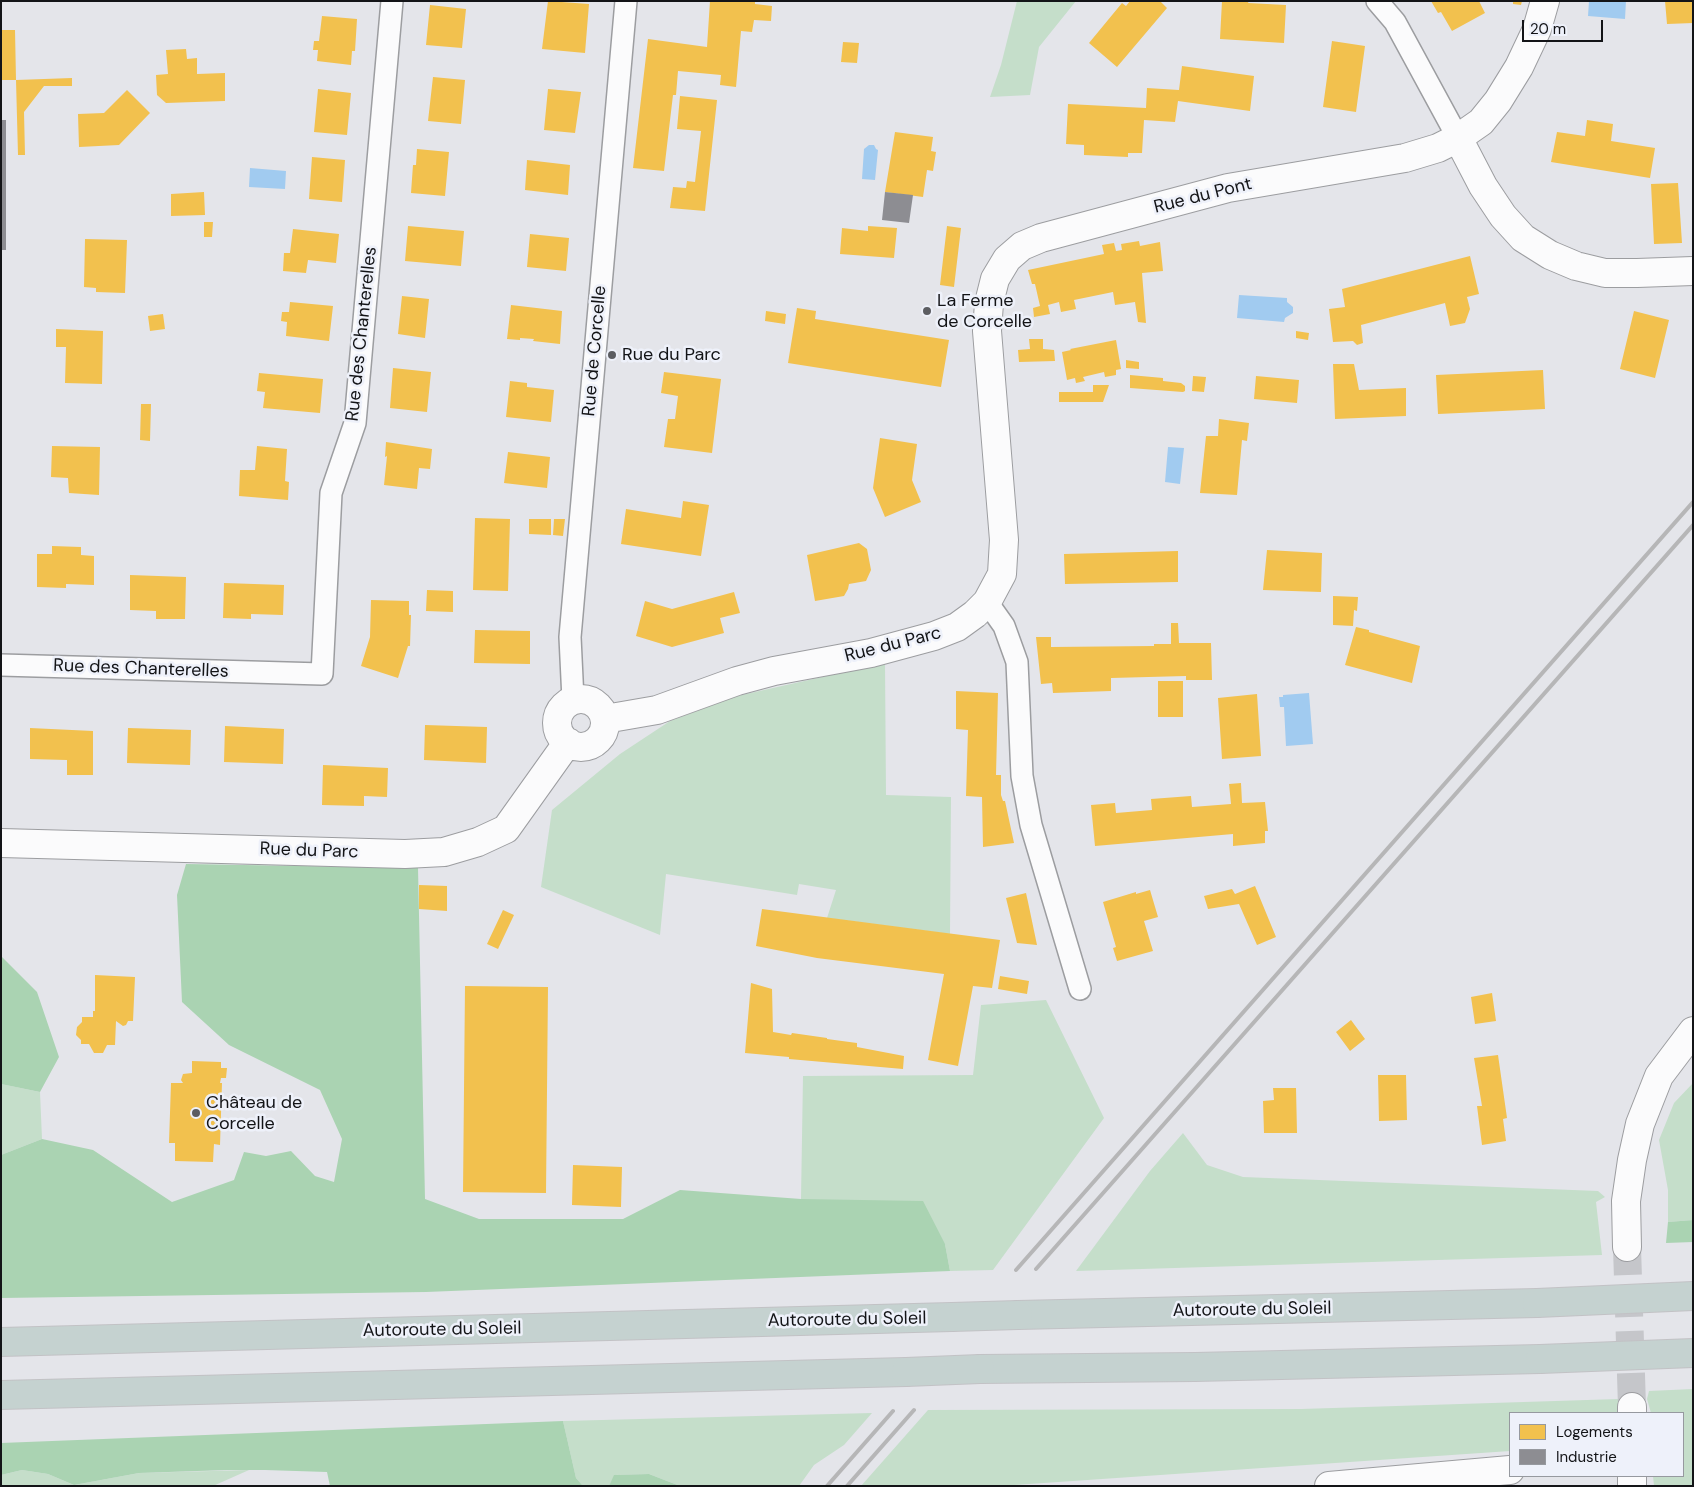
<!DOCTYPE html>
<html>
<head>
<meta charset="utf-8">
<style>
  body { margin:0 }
  #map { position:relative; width:1694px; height:1487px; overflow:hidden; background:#e4e5ea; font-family:"DM Sans",sans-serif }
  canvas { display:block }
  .frame { position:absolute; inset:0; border:2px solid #131417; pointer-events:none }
  .legend { position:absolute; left:1509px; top:1412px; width:175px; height:65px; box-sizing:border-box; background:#eef1fa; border:1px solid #96999f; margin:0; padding:6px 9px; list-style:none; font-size:15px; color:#131417 }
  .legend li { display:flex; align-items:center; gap:10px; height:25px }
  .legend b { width:25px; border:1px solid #96999f }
  .scale { position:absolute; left:1522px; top:20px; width:81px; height:22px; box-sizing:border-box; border:2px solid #131417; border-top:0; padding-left:6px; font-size:15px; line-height:18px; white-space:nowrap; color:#131417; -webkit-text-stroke:4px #eef1fa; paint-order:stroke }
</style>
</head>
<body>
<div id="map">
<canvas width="1694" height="1487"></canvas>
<div class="frame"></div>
<ul class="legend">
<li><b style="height:14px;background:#f2c14e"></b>Logements</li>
<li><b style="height:14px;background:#8d8d92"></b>Industrie</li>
</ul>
<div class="scale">20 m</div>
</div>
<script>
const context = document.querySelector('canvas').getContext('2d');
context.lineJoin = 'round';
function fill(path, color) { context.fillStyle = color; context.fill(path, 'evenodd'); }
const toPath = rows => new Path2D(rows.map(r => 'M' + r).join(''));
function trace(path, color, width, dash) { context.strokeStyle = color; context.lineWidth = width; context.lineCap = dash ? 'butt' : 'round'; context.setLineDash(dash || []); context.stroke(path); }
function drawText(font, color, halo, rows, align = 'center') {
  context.font = font + ' "DM Sans",sans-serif'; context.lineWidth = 5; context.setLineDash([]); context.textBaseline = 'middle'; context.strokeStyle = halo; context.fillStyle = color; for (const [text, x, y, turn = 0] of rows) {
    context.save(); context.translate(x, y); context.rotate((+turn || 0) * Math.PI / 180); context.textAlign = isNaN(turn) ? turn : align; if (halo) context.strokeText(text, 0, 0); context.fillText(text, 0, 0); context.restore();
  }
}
fill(toPath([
  [1017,1,1076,1,1039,47,1030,95,990,97,1001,65],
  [885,663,886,795,951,797,950,934,827,918,836,890,799,884,797,895,666,874,660,935,541,887,552,810,620,754,670,721,737,696],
  [1046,1000,1104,1118,993,1270,950,1271,945,1244,801,1199,803,1076,973,1075,981,1005],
  [1693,1083,1693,1220,1668,1222,1668,1190,1659,1140,1674,1103],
  [1,1084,40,1092,42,1139,1,1155],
  [1183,1133,1207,1165,1243,1177,1598,1191,1605,1197,1596,1202,1602,1255,1076,1271,1150,1171],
  [1693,1389,1693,1486,1654,1486,1653,1476,1683,1476,1683,1413,1651,1413,1647,1399,1649,1391],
  [1619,1399,1618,1413,1510,1413,1510,1451,1000,1486,861,1486,928,1410,1301,1409],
  [872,1413,844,1445,814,1465,799,1486,680,1486,649,1474,615,1475,609,1486,583,1486,576,1478,563,1421],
  [22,1470,48,1474,74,1485,139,1473,249,1470,213,1486,1,1486,1,1475]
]), '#c5deca');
fill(toPath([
  [186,864,418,868,425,1199,479,1219,623,1219,680,1190,801,1199,923,1201,945,1244,950,1271,426,1292,1,1298,1,1155,42,1139,93,1150,172,1202,234,1180,244,1152,266,1156,291,1151,315,1176,334,1182,342,1139,320,1090,229,1045,182,1002,177,895],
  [1,956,37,992,59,1057,40,1092,1,1084],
  [1693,1220,1693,1242,1666,1243,1668,1222],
  [563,1421,576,1478,583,1486,330,1486,327,1472,265,1470,227,1470,139,1473,74,1485,48,1474,22,1470,1,1475,1,1443],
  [649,1474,680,1486,609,1486,614,1475]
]), '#aad3b2');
fill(toPath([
  [1589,1,1626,1,1625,19,1588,16],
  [869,145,874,145,876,149,878,150,875,180,862,179,864,149],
  [250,168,286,171,285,189,249,187],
  [1239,295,1287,298,1287,302,1293,307,1293,313,1285,318,1284,322,1237,318],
  [1168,447,1184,448,1180,484,1165,482],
  [1309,693,1313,744,1286,746,1284,707,1280,707,1279,697,1283,697,1283,695]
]), '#a1cbf0');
fill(toPath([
  [548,1,589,4,585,53,542,49],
  [710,1,755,1,755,4,772,6,771,21,754,20,752,32,741,31,736,87,720,85,721,75,678,71,676,95,673,95,664,171,633,168,648,39,707,47],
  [1130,1,1160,1,1167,8,1117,67,1089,43,1122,3,1126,6],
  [1222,1,1249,1,1248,3,1286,5,1284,43,1220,39],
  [1431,1,1479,1,1485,13,1452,31,1441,12,1438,13],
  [1513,1,1522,1,1521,5,1513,4],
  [1665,1,1693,1,1693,23,1667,24],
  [430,5,466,9,462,48,426,45],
  [322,16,357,19,355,51,352,51,351,65,317,61,318,50,313,50,314,41,319,41],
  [1,30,15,30,16,80,72,78,72,86,44,86,24,112,25,155,18,155,16,80,1,80],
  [1332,41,1365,46,1356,112,1323,107],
  [843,42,859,43,857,63,841,62],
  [186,49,187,59,197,58,197,74,225,73,225,101,166,103,157,95,156,75,168,74,166,50],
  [1182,66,1254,76,1250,111,1178,101,1175,122,1144,120,1142,153,1128,153,1128,157,1084,155,1084,145,1066,144,1068,104,1146,108,1147,88,1179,90],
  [433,77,465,80,461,124,428,121],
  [318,89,351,93,347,135,314,132],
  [548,89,581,92,575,133,544,130],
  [127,90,150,113,119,145,79,147,78,114,104,113],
  [680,96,717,100,705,211,670,208,673,187,686,188,687,181,695,182,701,131,677,129],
  [1587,120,1613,124,1611,141,1655,148,1650,178,1551,162,1557,132,1585,136],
  [895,132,933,137,931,151,936,152,933,171,927,170,923,197,885,192],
  [417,149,449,152,445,196,411,193,413,165,416,165],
  [312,157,345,160,342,202,309,199],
  [527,160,570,165,568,195,525,190],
  [1678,183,1682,243,1654,244,1651,184],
  [204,192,205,215,171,216,171,194],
  [204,222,213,222,212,237,204,237],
  [408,226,464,231,461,266,405,261],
  [868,226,897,228,894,258,840,254,842,228,868,231],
  [947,226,961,228,954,287,940,285],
  [293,229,339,234,336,263,308,260,306,273,283,271,284,253,290,253],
  [530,234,569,238,566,271,527,267],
  [85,239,127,240,125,293,96,292,96,288,84,287],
  [1139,241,1140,246,1160,242,1163,271,1142,273,1146,323,1138,322,1135,302,1115,305,1113,292,1074,300,1076,309,1061,312,1059,302,1048,305,1050,314,1034,317,1033,308,1040,306,1035,284,1032,284,1028,270,1104,254,1102,245,1114,243,1116,251,1122,250,1121,244],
  [1470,256,1479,294,1467,297,1470,309,1465,323,1450,326,1445,303,1361,325,1363,343,1357,345,1353,341,1333,342,1329,309,1345,307,1342,289],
  [402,296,429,299,425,338,398,334],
  [290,302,333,306,329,341,286,336,287,322,281,321,282,312,289,312],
  [511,305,562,311,560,344,533,341,534,339,520,338,520,340,507,339],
  [797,308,816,311,815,319,949,340,941,387,788,363],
  [766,311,786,314,785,324,765,321],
  [1634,311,1669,320,1655,378,1620,369],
  [163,314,165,329,150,331,148,316],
  [56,329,103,331,102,384,65,383,66,347,56,347],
  [1296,331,1309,333,1308,340,1296,338],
  [1029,339,1043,339,1043,349,1054,350,1055,361,1019,362,1018,350,1030,349],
  [1116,340,1121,369,1116,370,1116,375,1105,377,1104,372,1083,377,1085,381,1076,383,1075,378,1067,380,1062,352,1071,350,1070,349],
  [1126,360,1139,362,1139,369,1126,368],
  [1333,364,1354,364,1359,390,1406,388,1406,416,1335,419],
  [393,368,431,372,427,412,390,408],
  [1543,370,1545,409,1438,414,1436,375],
  [664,372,721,379,712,453,664,447,668,419,675,419,678,396,661,393],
  [259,373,323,379,320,413,263,408,265,392,257,391],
  [1130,375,1163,378,1163,381,1181,383,1185,386,1185,391,1183,392,1130,388],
  [1193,376,1206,377,1204,392,1192,391],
  [1256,376,1299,380,1297,403,1254,399],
  [510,381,527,383,527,387,554,390,551,422,506,417],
  [1093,385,1109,385,1103,402,1059,402,1059,392,1093,392],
  [141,404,151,404,150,441,140,440],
  [1219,419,1249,423,1247,441,1242,440,1237,495,1200,493,1206,436,1218,436],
  [880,438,917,444,912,480,921,502,885,517,873,488],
  [386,442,432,449,430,469,419,468,417,489,384,485,387,456,385,457],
  [52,446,100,447,99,495,69,493,68,478,51,477],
  [257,446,287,449,285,481,289,482,288,500,239,496,240,470,255,470],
  [508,452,550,457,547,488,504,483],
  [683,501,709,505,701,556,621,544,626,509,681,518],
  [475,518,510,519,508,591,473,590],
  [529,519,551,519,551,535,529,534],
  [554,519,565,519,563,536,553,535],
  [859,543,867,549,871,570,866,581,849,584,848,589,844,596,815,601,807,555],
  [52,546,81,547,81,555,94,556,94,585,66,584,66,588,37,587,37,554,52,554],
  [1267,550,1322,553,1321,592,1263,590],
  [1178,551,1178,582,1065,584,1064,554],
  [130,575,186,577,185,619,156,619,156,611,130,610],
  [224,583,284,585,283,615,251,614,251,619,223,618],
  [427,590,453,591,453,612,426,611],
  [734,592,740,613,720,618,724,633,672,647,636,636,645,601,672,609],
  [1333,596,1358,597,1357,611,1354,610,1353,626,1333,625],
  [371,600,409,601,409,615,411,615,410,646,408,646,398,678,361,666,370,637],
  [1171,623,1178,623,1179,643,1211,643,1212,680,1186,680,1186,676,1111,678,1111,691,1053,693,1052,683,1041,684,1036,637,1051,637,1051,647,1154,646,1154,644,1171,644],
  [1356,627,1369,630,1369,632,1420,646,1412,683,1345,665],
  [475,630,530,631,530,664,474,663],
  [1158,681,1183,681,1183,717,1158,717],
  [956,691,998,693,996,775,1001,775,1001,795,1003,801,1005,801,1014,843,983,847,982,797,966,796,968,730,956,729],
  [1257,694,1261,756,1222,759,1218,698],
  [425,725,487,727,486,763,424,760],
  [225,726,284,729,283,764,224,762],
  [30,728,93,731,93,775,67,775,67,760,30,759],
  [128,728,191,730,190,765,127,763],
  [323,765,388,768,387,797,364,796,364,806,322,805],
  [1241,783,1242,803,1265,802,1268,831,1265,831,1265,843,1233,846,1233,834,1095,846,1091,805,1115,803,1116,813,1152,810,1151,799,1191,796,1192,807,1231,804,1229,784],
  [419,885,447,886,447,911,419,909],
  [1255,886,1276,937,1257,945,1239,904,1208,909,1204,896,1232,889,1235,894],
  [1150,890,1158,917,1144,921,1153,951,1117,961,1113,948,1116,947,1103,902,1136,892,1136,894],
  [1026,893,1028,902,1037,945,1017,943,1006,898],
  [762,909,1000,940,992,988,973,986,958,1066,928,1060,944,974,817,958,756,946],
  [503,910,514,915,498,949,487,944],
  [95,975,135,977,133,1021,128,1021,126,1025,123,1026,116,1021,115,1045,107,1045,103,1053,94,1053,89,1044,81,1044,81,1040,76,1035,77,1027,82,1022,82,1017,93,1017,93,1011,95,1011],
  [1000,976,1029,981,1027,994,998,989],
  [751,983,772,989,773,1032,791,1035,792,1033,827,1038,827,1039,857,1043,857,1047,904,1056,903,1069,789,1059,789,1057,745,1053],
  [465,986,548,987,546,1193,463,1192],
  [1492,993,1496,1021,1475,1024,1471,997],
  [1351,1020,1365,1039,1350,1051,1336,1032],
  [1498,1055,1507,1118,1503,1119,1506,1141,1482,1145,1477,1106,1482,1106,1474,1058],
  [192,1061,221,1062,221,1068,227,1068,226,1078,221,1078,220,1083,222,1083,220,1145,214,1144,213,1162,175,1161,175,1143,169,1143,171,1083,183,1083,181,1080,183,1074,192,1073],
  [1378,1075,1406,1075,1407,1120,1379,1121],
  [1273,1088,1296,1088,1297,1133,1264,1133,1263,1101,1274,1100],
  [573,1165,622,1167,621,1207,572,1205]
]), '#f2c14e');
fill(toPath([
  [1,120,6,120,6,250,1,250],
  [885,192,913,195,909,223,882,220]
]), '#8d8d92');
trace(toPath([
  [1627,1247,1632,1407]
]), '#c5c6ca', 28, [28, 14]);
const street = toPath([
  [1377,1,1395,22,1458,138],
  [987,602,1004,626,1017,662,1022,776,1031,825,1080,989],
  [1,665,322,674,331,493,355,423,392,1],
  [573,700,570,637,626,1]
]);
const secondary = toPath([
  [1458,138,1483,186,1503,216,1523,238,1550,255,1576,266,1605,273,1637,273,1693,271],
  '557 723a24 24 0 1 1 48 0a24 24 0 1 1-48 0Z',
  [605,719,657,710,737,681,774,671,871,653,934,636,957,627,975,614,987,602,1002,574,1004,540,987,331,989,303,995,279,1007,259,1022,246,1041,238,1228,188,1405,158,1438,148,1458,138,1481,122,1498,101,1519,67,1537,29,1545,1],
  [1,843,405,854,444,852,478,842,506,829,568,742],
  [1627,1247,1626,1201,1632,1160,1640,1124,1659,1076,1693,1031],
  [1632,1413,1632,1407],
  [1632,1476,1632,1486],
  [1329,1486,1510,1470]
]);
const highway = toPath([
  [1018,1315,1537,1303],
  [1,1342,952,1317],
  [980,1369,1195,1367,1540,1359],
  [1,1395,906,1372]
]);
trace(street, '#9c9da0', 24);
trace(secondary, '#9c9da0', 30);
trace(highway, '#c2c2c5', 30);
trace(street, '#fbfbfc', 21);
trace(secondary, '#fbfbfc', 28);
trace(highway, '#c5d2d0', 28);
trace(toPath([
  [1036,1269,1693,525],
  [1016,1270,1693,502],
  [827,1486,893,1411],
  [847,1486,914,1410]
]), '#b6b6b7', 4);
const highwayBridge = toPath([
  [1537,1303,1693,1296],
  [952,1317,1018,1315],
  [1540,1359,1693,1353],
  [906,1372,980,1369]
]);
trace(highwayBridge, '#c2c2c5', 30, []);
trace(highwayBridge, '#c5d2d0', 28);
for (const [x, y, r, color] of [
  [927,311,5,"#5c5d61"],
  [612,355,5,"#5c5d61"],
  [196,1113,5,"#5c5d61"]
]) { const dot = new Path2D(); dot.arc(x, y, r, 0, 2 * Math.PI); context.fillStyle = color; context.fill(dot); trace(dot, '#eef1fa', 2); }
drawText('18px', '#131417', '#eef1fa', [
  ["Rue du Pont",1203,196,-14],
  ["Rue des Chanterelles",362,334,-84],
  ["Rue de Corcelle",595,351,-85],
  ["Rue du Parc",893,645,-14],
  ["Rue des Chanterelles",141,669,2],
  ["Rue du Parc",309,851,2],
  ["Autoroute du Soleil",1252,1310,-1],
  ["Autoroute du Soleil",847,1320,-1],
  ["Autoroute du Soleil",442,1330,-1]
]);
drawText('18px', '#131417', '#eef1fa', [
  ["La Ferme",937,301],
  ["de Corcelle",937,322],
  ["Rue du Parc",622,355],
  ["Château de",206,1103],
  ["Corcelle",206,1124]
], 'left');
</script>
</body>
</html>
